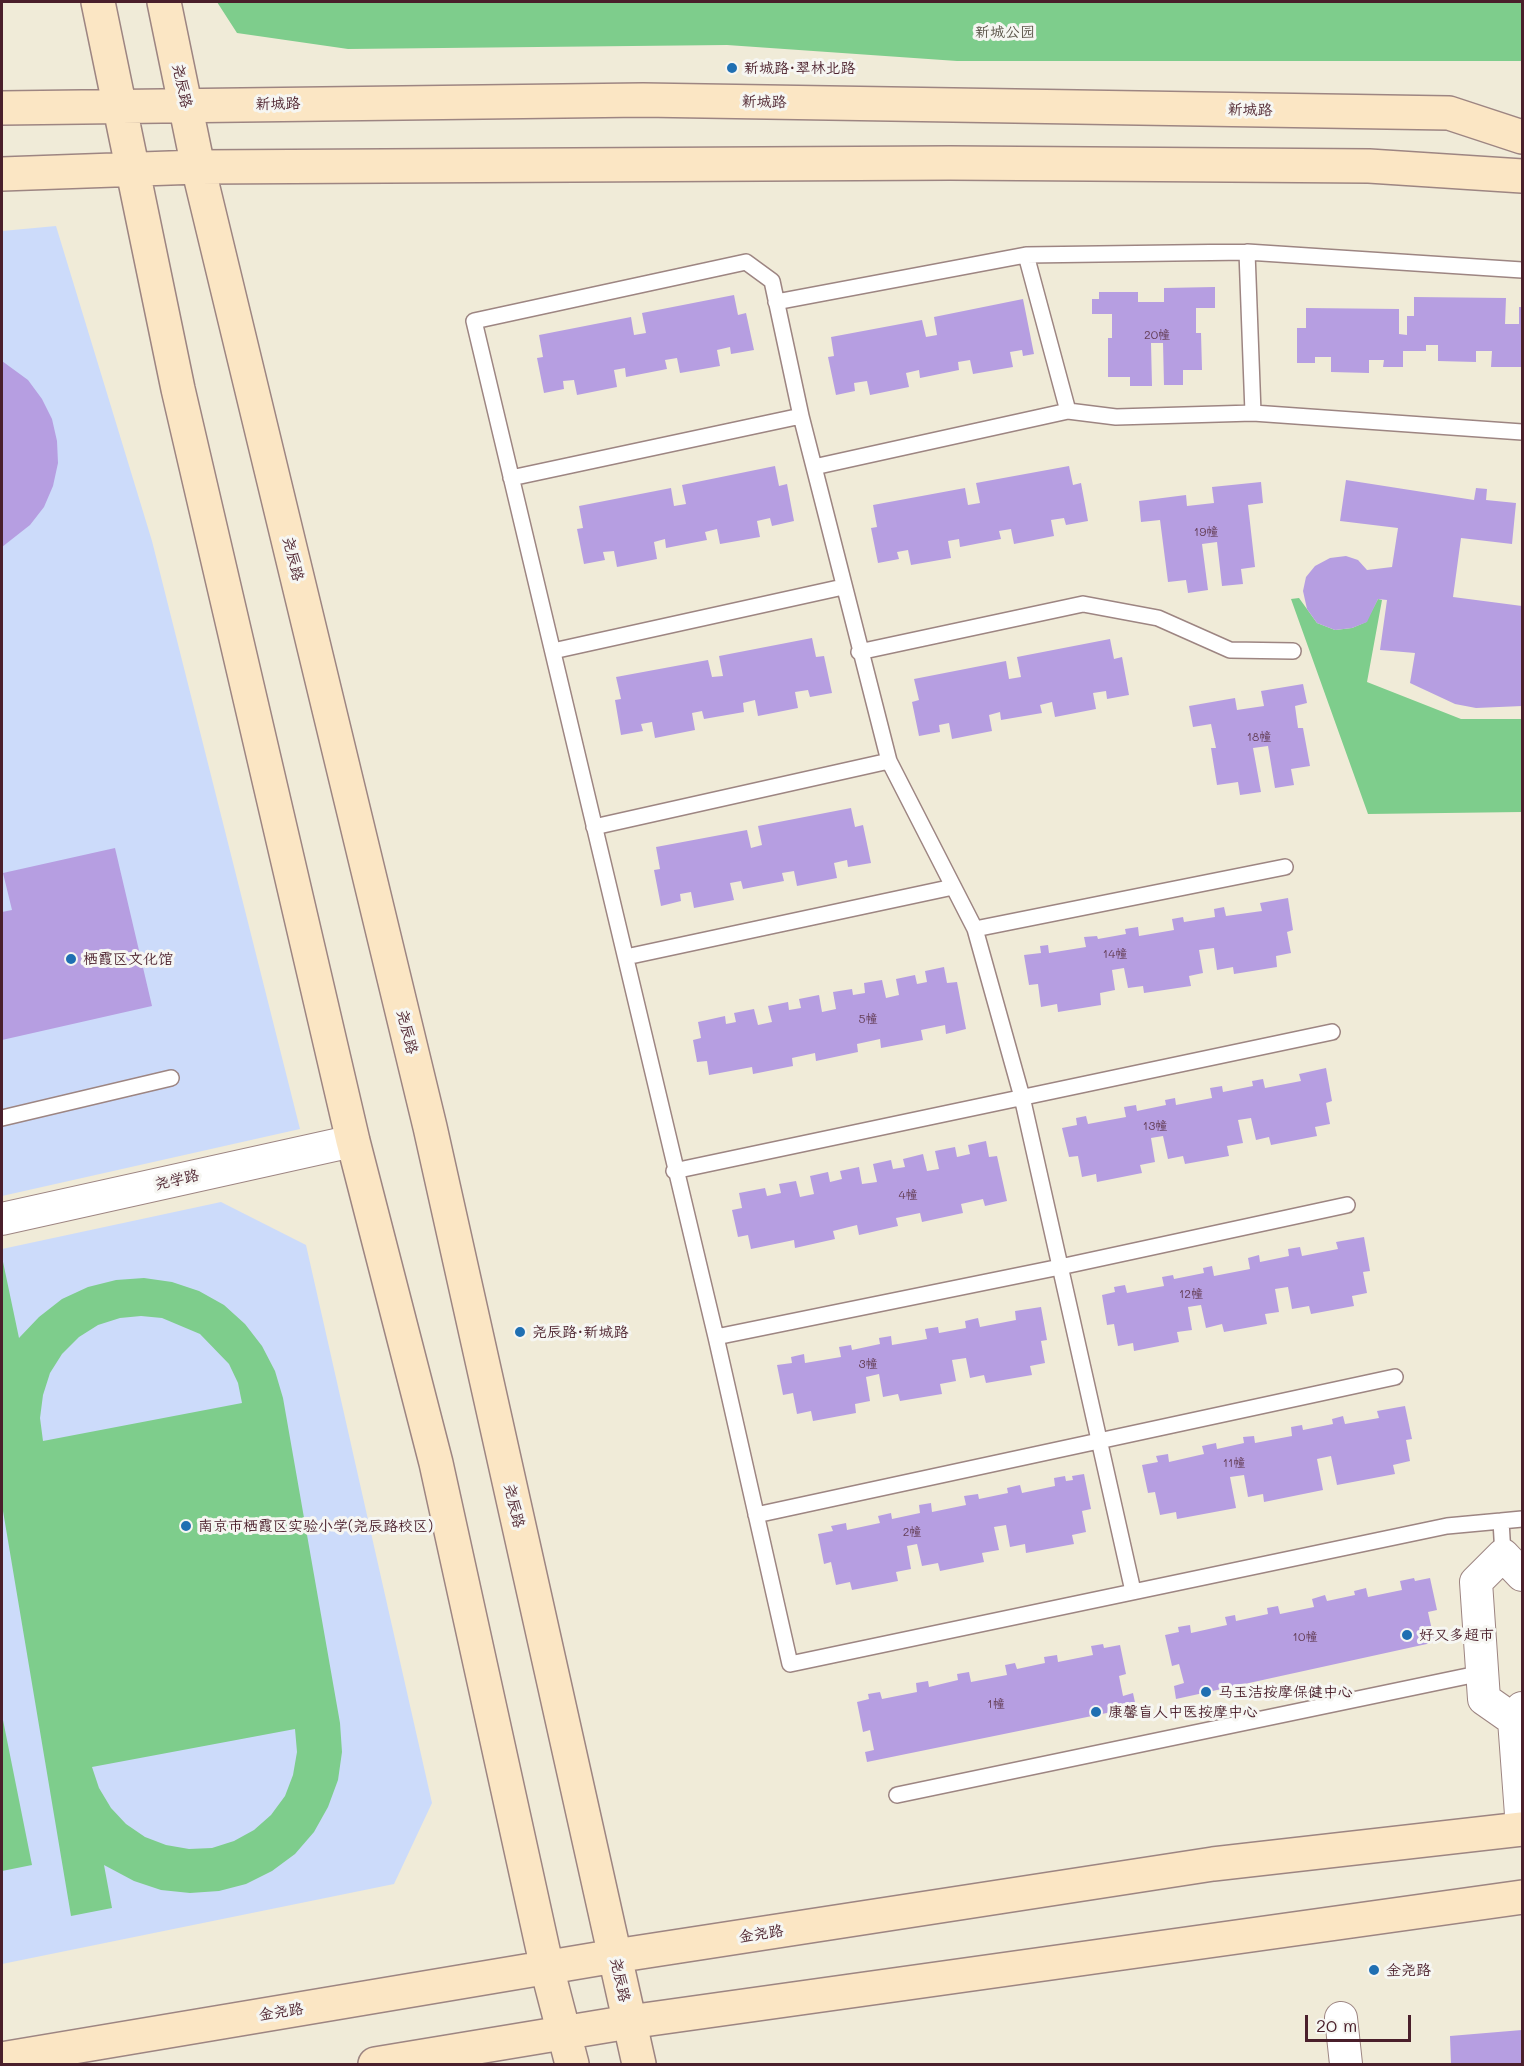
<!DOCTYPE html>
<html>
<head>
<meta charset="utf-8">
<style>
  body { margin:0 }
  #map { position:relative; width:1524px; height:2066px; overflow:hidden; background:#f0ebd8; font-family:Mali,sans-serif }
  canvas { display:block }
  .frame { position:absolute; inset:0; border:3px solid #4a1f2b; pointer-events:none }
  .scale { position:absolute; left:1305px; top:2015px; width:106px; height:27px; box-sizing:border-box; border:3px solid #4a1f2b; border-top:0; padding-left:8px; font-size:18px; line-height:21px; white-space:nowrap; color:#4a1f2b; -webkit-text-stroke:4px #f6f6f2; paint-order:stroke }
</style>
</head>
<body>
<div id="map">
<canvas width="1524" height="2066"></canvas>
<div class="frame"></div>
<div class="scale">20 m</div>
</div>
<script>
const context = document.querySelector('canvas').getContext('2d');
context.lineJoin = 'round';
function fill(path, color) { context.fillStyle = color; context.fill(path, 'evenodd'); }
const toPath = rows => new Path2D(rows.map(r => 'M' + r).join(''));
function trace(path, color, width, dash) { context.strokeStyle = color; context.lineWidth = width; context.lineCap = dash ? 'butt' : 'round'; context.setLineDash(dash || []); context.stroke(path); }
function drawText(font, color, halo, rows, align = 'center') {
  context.font = font + ' Mali,"LXGW WenKai TC",sans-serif'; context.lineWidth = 6; context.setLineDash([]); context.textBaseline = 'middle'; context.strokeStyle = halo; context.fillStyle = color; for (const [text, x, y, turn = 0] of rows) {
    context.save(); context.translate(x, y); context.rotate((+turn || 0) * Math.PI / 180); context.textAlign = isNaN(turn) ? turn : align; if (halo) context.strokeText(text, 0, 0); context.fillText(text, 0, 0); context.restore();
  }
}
fill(toPath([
  [56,226,152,541,300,1129,2,1196,2,231],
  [221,1202,306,1245,432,1803,394,1884,2,1964,2,1249]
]), '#ccdbfa');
fill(toPath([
  [217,2,1522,2,1522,61,957,61,727,45,348,49,237,33],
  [1299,598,1317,623,1335,630,1352,628,1366,622,1378,599,1382,600,1367,682,1461,719,1522,719,1522,812,1368,814,1291,599],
  [2,1257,19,1338,39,1317,62,1299,88,1287,116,1280,144,1278,172,1282,199,1291,224,1305,245,1324,262,1346,275,1371,283,1398,340,1723,342,1752,338,1780,328,1807,314,1832,295,1854,272,1871,246,1884,219,1891,190,1893,161,1890,134,1881,104,1865,112,1908,71,1916,2,1505],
  [141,1316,162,1318,200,1334,229,1364,238,1383,242,1403,43,1441,40,1418,43,1395,50,1373,62,1354,79,1337,98,1325,120,1318],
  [295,1729,297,1752,293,1775,285,1796,271,1815,254,1830,234,1841,212,1848,189,1849,166,1845,145,1837,126,1824,111,1808,99,1788,92,1767],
  [2,1715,32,1865,2,1871]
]), '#7ecd8c');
fill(toPath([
  [1215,287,1215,308,1196,308,1196,333,1201,333,1202,370,1183,370,1183,385,1164,385,1163,343,1151,343,1152,386,1130,386,1130,377,1108,377,1108,338,1112,338,1112,314,1092,314,1092,299,1099,299,1099,292,1138,292,1138,302,1164,302,1164,288],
  [734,295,738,315,746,313,754,350,731,354,730,347,717,350,720,366,680,373,677,358,665,360,667,369,626,377,625,368,614,370,617,387,577,395,574,380,563,381,564,389,544,393,537,358,543,357,539,335,631,317,634,335,646,333,642,313],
  [1414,297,1506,298,1505,324,1519,324,1519,307,1522,307,1522,367,1491,367,1492,351,1476,351,1476,362,1438,361,1438,345,1426,345,1426,351,1403,351,1403,367,1383,367,1384,360,1369,360,1369,373,1331,372,1331,357,1315,357,1315,363,1297,363,1297,328,1306,328,1306,308,1399,309,1399,334,1407,335,1407,316,1414,316],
  [1023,299,1034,354,1023,356,1022,350,1010,352,1013,367,973,374,970,360,958,362,959,370,920,378,919,370,906,373,909,387,870,395,867,381,854,383,855,391,836,395,828,357,834,356,831,337,922,320,926,337,937,335,934,317],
  [2,361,28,380,42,399,52,419,57,441,58,463,53,486,44,507,30,525,2,547],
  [775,466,779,486,787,484,794,521,772,526,770,518,757,521,760,537,720,544,717,529,705,532,707,540,666,548,665,539,654,542,657,559,617,567,614,551,603,552,605,560,584,564,577,529,583,528,579,506,671,488,674,506,686,504,682,485],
  [1069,466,1073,485,1081,483,1088,521,1066,525,1064,518,1051,520,1054,536,1014,544,1011,529,999,531,1001,539,960,547,959,539,948,541,951,558,911,565,908,550,897,552,899,559,878,563,871,528,877,527,873,505,965,488,968,505,980,503,976,483],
  [1346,480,1474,500,1476,488,1487,489,1486,500,1516,503,1512,544,1461,538,1453,597,1522,606,1522,706,1476,708,1455,704,1410,683,1415,653,1380,650,1387,600,1378,599,1367,622,1352,628,1335,630,1317,623,1307,609,1303,591,1306,577,1315,566,1330,558,1346,556,1358,560,1367,570,1392,567,1398,528,1340,521],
  [1261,482,1263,503,1248,505,1255,567,1241,569,1243,584,1222,586,1217,542,1202,544,1208,590,1188,593,1186,580,1168,582,1160,520,1141,522,1139,501,1186,495,1187,506,1214,503,1212,487],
  [812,638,816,657,824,656,832,693,810,697,808,690,795,692,798,708,758,716,755,700,743,703,744,712,704,719,702,711,692,713,695,730,655,738,652,722,641,724,643,731,621,735,615,700,621,699,616,677,708,660,712,677,723,676,719,656],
  [1110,639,1114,659,1122,657,1129,695,1107,699,1106,691,1093,693,1096,709,1055,717,1052,702,1040,705,1042,713,1001,720,1000,712,989,715,992,731,952,739,949,723,939,725,940,732,919,736,912,702,919,700,914,679,1006,661,1009,679,1021,677,1017,657],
  [1303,684,1307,703,1295,706,1298,728,1303,728,1310,766,1291,769,1294,785,1275,788,1268,746,1253,748,1261,792,1240,795,1238,782,1217,785,1211,748,1216,748,1211,724,1193,727,1189,706,1235,698,1237,710,1264,706,1261,691],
  [851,808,855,827,863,825,871,863,848,867,847,860,834,863,837,878,797,886,794,871,782,873,784,881,743,889,741,881,730,883,734,900,694,908,691,892,680,894,681,901,661,906,654,870,660,869,656,847,747,830,751,848,762,845,758,826],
  [115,848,152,1006,2,1040,2,912,12,910,3,873],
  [1288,898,1293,930,1287,932,1291,953,1276,956,1277,967,1234,974,1233,967,1217,970,1214,948,1199,950,1203,973,1189,976,1191,986,1144,993,1143,986,1128,988,1124,968,1112,970,1115,990,1100,993,1101,1005,1058,1012,1057,1004,1041,1007,1038,984,1029,985,1024,955,1041,953,1040,946,1048,945,1049,953,1086,947,1084,937,1097,936,1098,939,1126,934,1125,929,1138,927,1139,936,1174,930,1172,919,1183,917,1184,922,1215,917,1214,909,1224,907,1226,916,1262,911,1260,903],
  [944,967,947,983,957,982,966,1029,946,1034,945,1025,921,1030,923,1040,881,1048,880,1039,857,1044,858,1052,816,1061,815,1053,792,1058,793,1066,753,1074,752,1067,709,1075,707,1061,697,1062,693,1040,701,1038,698,1022,725,1016,726,1024,736,1022,734,1013,754,1009,758,1025,772,1022,768,1006,788,1002,789,1010,801,1008,799,999,819,995,822,1012,836,1009,833,992,852,989,853,995,865,993,864,983,882,980,886,998,899,995,896,979,915,975,917,984,927,982,925,971],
  [1326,1068,1332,1101,1326,1103,1330,1124,1315,1127,1317,1136,1271,1145,1269,1137,1256,1140,1251,1118,1238,1120,1243,1143,1227,1146,1229,1156,1185,1164,1183,1156,1168,1159,1163,1136,1151,1138,1155,1162,1140,1165,1142,1173,1097,1182,1096,1174,1082,1177,1078,1156,1069,1157,1062,1128,1077,1125,1076,1118,1086,1116,1088,1124,1126,1117,1124,1107,1136,1105,1137,1111,1166,1105,1165,1100,1175,1098,1176,1105,1212,1098,1210,1088,1222,1086,1223,1092,1253,1086,1252,1081,1263,1079,1265,1088,1301,1081,1299,1074],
  [986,1141,989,1157,997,1156,1007,1201,985,1206,983,1199,961,1204,963,1213,922,1222,920,1213,896,1218,898,1226,859,1235,857,1225,833,1231,835,1239,795,1248,794,1240,751,1249,748,1235,738,1237,732,1210,742,1208,739,1193,765,1188,767,1196,781,1193,779,1184,796,1181,800,1197,814,1194,810,1176,828,1172,830,1182,842,1179,840,1171,859,1167,862,1184,877,1182,873,1164,891,1160,893,1169,905,1167,903,1159,923,1154,927,1171,939,1169,935,1151,955,1147,957,1157,970,1154,968,1145],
  [1364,1237,1370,1271,1363,1272,1367,1293,1352,1296,1354,1306,1311,1314,1309,1306,1292,1309,1288,1287,1275,1289,1279,1312,1265,1314,1267,1324,1224,1332,1222,1324,1206,1328,1201,1305,1188,1307,1192,1330,1177,1332,1179,1342,1134,1351,1133,1343,1118,1346,1114,1324,1107,1325,1102,1295,1115,1292,1114,1287,1125,1285,1127,1293,1164,1286,1162,1277,1173,1275,1174,1279,1204,1273,1203,1268,1212,1266,1214,1276,1250,1269,1248,1258,1259,1255,1260,1262,1289,1256,1288,1249,1300,1247,1302,1256,1338,1249,1336,1242],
  [1041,1307,1047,1340,1041,1341,1045,1363,1030,1366,1032,1375,986,1383,984,1375,970,1378,966,1358,952,1360,956,1381,940,1384,942,1394,900,1401,898,1394,883,1397,879,1374,866,1377,870,1401,855,1404,856,1413,813,1421,811,1411,797,1414,793,1393,783,1395,777,1365,792,1363,791,1357,804,1354,805,1363,841,1357,839,1347,851,1345,852,1350,880,1344,879,1338,891,1336,892,1345,927,1339,925,1329,938,1327,939,1333,966,1328,965,1321,978,1318,980,1327,1016,1320,1015,1311],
  [1405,1406,1412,1439,1406,1440,1410,1461,1393,1465,1395,1474,1337,1485,1331,1456,1317,1459,1323,1490,1264,1502,1263,1494,1248,1497,1244,1475,1230,1477,1236,1508,1177,1519,1176,1512,1160,1515,1155,1492,1148,1493,1142,1465,1158,1462,1156,1456,1168,1454,1169,1462,1204,1454,1202,1446,1216,1443,1217,1449,1244,1443,1243,1437,1254,1436,1255,1443,1292,1436,1291,1427,1302,1425,1303,1430,1333,1424,1332,1419,1343,1416,1345,1424,1379,1418,1377,1411],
  [1084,1474,1091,1509,1082,1511,1086,1532,1072,1535,1074,1544,1026,1553,1025,1544,1010,1547,1006,1525,994,1527,999,1550,982,1553,984,1562,940,1571,938,1563,922,1566,917,1544,907,1546,911,1569,896,1572,898,1581,852,1590,850,1582,836,1585,831,1562,824,1564,818,1534,833,1531,831,1526,846,1523,847,1530,880,1523,878,1516,891,1513,892,1519,920,1513,919,1505,931,1503,932,1512,966,1505,964,1496,978,1494,979,1499,1008,1493,1007,1488,1020,1485,1022,1493,1055,1486,1054,1478,1065,1476,1066,1481,1073,1480,1072,1476],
  [1414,1578,1415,1581,1430,1578,1437,1610,1428,1612,1432,1630,1442,1628,1445,1640,1176,1699,1174,1686,1184,1683,1179,1664,1172,1666,1165,1635,1179,1632,1178,1627,1190,1625,1191,1633,1227,1625,1225,1617,1235,1615,1236,1621,1268,1614,1267,1608,1278,1606,1280,1614,1314,1607,1312,1599,1325,1595,1327,1601,1355,1595,1354,1591,1366,1588,1368,1597,1402,1590,1400,1581],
  [1103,1644,1104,1648,1120,1645,1126,1674,1119,1676,1123,1696,1133,1693,1136,1707,867,1762,865,1752,874,1750,870,1730,863,1732,857,1702,869,1699,868,1694,880,1692,882,1699,917,1692,916,1683,928,1681,929,1687,958,1680,957,1674,969,1672,971,1682,1007,1675,1005,1665,1015,1663,1017,1669,1045,1663,1044,1657,1057,1655,1058,1662,1093,1655,1091,1646],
  [1522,2030,1522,2064,1451,2064,1450,2036]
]), '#b69ee1');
const lane = toPath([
  [1247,252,1253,413],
  [1026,255,1068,411],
  [776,302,1026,255,1247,252,1522,270],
  [814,467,1068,411,1116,417,1253,413,1522,432],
  [511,478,801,416],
  [553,651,843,587],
  [859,652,1083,604,1158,618,1230,650,1293,651],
  [594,827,889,761],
  [975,929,1285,867],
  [626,957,953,887],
  [2,1118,171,1078],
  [674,1171,1332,1032],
  [716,1337,1060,1267,1347,1205],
  [756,1515,1395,1377],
  [1501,1521,1522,1519],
  [1133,1591,1022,1097,975,929,889,761,801,416,772,281,746,262,474,321,716,1337,790,1664,1447,1526,1501,1521,1503,1555],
  [897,1795,1482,1673]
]);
const street = toPath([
  [2,1219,353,1141],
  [1522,1708,1514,1720,1522,1828],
  [1514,1720,1484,1699,1476,1582,1503,1555,1522,1575],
  [1341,2018,1346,2064]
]);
const secondary = toPath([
  [98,2,178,389,353,1141,436,1463,547,1968,572,2064],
  [164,2,198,167,430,1127,639,2064],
  [2,108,643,100,1449,113,1522,137],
  [2,174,198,167,950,163,1369,166,1522,176],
  [2,2059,615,1956,1213,1864,1522,1829],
  [375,2064,629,2022,1522,1897]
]);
trace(lane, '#9d8582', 18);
trace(street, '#9d8582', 34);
trace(secondary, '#9d8582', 36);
trace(lane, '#fff', 15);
trace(street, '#fff', 32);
trace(secondary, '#fbe6c4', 33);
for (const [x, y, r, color] of [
  [732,68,6,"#1f6fb2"],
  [71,959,6,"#1f6fb2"],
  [520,1332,6,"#1f6fb2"],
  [186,1526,6,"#1f6fb2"],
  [1407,1635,6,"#1f6fb2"],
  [1206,1692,6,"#1f6fb2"],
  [1096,1712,6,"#1f6fb2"],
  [1374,1970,6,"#1f6fb2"]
]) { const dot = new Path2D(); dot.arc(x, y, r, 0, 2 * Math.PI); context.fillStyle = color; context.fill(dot); trace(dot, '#f6f6f2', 2); }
drawText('12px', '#653f58', null, [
  ["20幢",1157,335],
  ["19幢",1206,532],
  ["18幢",1259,737],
  ["14幢",1115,954],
  ["5幢",868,1019],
  ["13幢",1155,1126],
  ["4幢",908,1195],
  ["12幢",1191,1294],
  ["3幢",868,1364],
  ["11幢",1234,1463],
  ["2幢",912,1532],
  ["10幢",1305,1637],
  ["1幢",996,1704]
]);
drawText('15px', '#5a5348', '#f6f6f2', [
  ["新城公园",1005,32]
]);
drawText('15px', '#4a1f2b', '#f6f6f2', [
  ["新城路·翠林北路",744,68],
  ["栖霞区文化馆",83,959],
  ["尧辰路·新城路",532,1332],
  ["南京市栖霞区实验小学(尧辰路校区)",198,1526],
  ["好又多超市",1419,1635],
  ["马玉洁按摩保健中心",1218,1692],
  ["康馨盲人中医按摩中心",1108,1712],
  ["金尧路",1386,1970]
], 'left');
drawText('15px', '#4a1f2b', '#f6f6f2', [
  ["尧辰路",182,86,78],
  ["新城路",764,102,1],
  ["新城路",278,104,-1],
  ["新城路",1250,110,1],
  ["尧辰路",293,559,76],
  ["尧辰路",407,1032,76],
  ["尧学路",177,1180,-13],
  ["尧辰路",514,1506,77],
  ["金尧路",761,1934,-9],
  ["尧辰路",620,1980,78],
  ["金尧路",281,2012,-9]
]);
</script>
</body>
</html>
